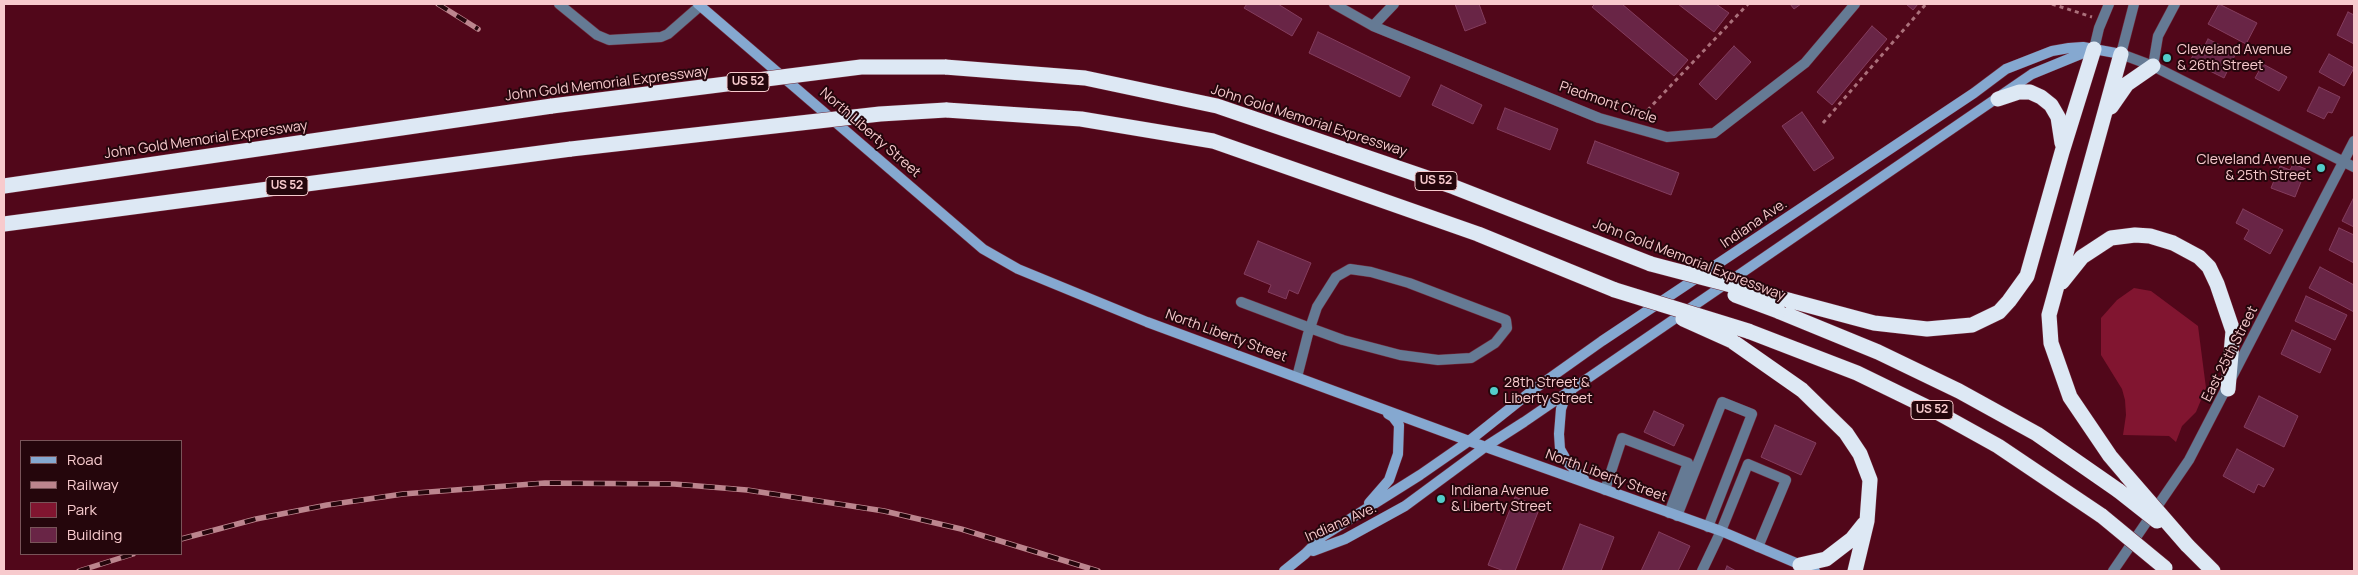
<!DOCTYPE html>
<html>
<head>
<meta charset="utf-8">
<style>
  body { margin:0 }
  #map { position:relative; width:2358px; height:575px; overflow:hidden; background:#51071a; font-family:Manrope,sans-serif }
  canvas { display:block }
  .frame { position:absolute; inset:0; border:5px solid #f7cacd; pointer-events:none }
  .legend { position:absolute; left:20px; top:440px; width:162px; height:115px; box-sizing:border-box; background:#25060c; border:1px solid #795459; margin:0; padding:6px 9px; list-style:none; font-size:15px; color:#f7cacd }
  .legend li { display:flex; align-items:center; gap:10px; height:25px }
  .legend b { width:25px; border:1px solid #795459 }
</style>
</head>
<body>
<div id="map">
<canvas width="2358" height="575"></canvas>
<div class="frame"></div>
<ul class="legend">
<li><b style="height:6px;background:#85a8d0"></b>Road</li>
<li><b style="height:6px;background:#bc858e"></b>Railway</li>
<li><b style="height:14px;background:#811530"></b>Park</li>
<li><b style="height:14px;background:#692546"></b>Building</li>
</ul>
</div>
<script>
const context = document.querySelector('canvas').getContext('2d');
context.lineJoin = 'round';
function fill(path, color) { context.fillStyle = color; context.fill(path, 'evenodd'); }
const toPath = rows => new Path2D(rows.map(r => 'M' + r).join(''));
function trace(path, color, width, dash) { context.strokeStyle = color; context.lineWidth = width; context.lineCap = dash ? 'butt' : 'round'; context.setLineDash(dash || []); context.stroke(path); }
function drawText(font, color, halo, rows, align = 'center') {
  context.font = font + ' Manrope,sans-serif'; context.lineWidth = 4; context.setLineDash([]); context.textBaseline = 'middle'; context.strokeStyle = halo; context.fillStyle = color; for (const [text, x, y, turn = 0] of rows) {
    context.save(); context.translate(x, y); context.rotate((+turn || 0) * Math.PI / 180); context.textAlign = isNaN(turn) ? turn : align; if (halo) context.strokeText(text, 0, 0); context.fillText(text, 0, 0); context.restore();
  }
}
fill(toPath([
  [2134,288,2151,291,2198,326,2206,388,2196,412,2182,426,2176,442,2169,436,2123,435,2126,415,2125,400,2122,389,2101,355,2101,318,2117,300]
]), '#811530');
const building = toPath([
  [1247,4,1278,4,1302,19,1292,36,1244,8,1247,4],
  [1455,4,1479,4,1486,23,1465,31,1455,4],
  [1595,4,1622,4,1688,60,1674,76,1592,7,1595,4],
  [1678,4,1716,4,1729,13,1714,32,1678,4],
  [1790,4,1801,4,1794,9,1790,4],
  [1906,4,1918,4,1913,10,1906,4],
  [2219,4,2257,23,2246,44,2208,24,2219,4],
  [2348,12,2354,15,2354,44,2337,35,2348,12],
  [1872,26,1887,39,1832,105,1817,92,1872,26],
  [1318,32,1410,77,1400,97,1309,53,1318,32],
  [2208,39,2236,53,2224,78,2190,61,2199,44,2204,47,2208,39],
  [1734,46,1751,62,1716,100,1699,84,1734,46],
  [2329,54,2354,68,2344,86,2319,72,2329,54],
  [2263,64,2287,77,2279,91,2255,78,2263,64],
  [1441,85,1482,105,1473,124,1432,105,1441,85],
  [2319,87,2340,97,2332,113,2328,112,2324,119,2307,111,2319,87],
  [1505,108,1558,129,1550,150,1497,129,1505,108],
  [1802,112,1834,158,1814,171,1782,126,1802,112],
  [1595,141,1679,173,1671,195,1587,163,1595,141],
  [2293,164,2306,169,2295,197,2271,188,2280,166,2290,170,2293,164],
  [2354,197,2354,227,2342,221,2354,197],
  [2243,209,2283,230,2270,254,2244,239,2249,230,2236,223,2243,209],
  [2339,228,2354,235,2354,263,2329,250,2339,228],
  [1258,241,1311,263,1298,294,1289,290,1286,299,1268,292,1271,285,1244,274,1258,241],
  [2320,267,2354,285,2354,312,2309,288,2320,267],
  [2306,296,2347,315,2335,340,2295,321,2306,296],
  [2292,330,2331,349,2320,373,2281,354,2292,330],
  [2259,396,2298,416,2284,447,2244,427,2259,396],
  [1654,411,1684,425,1674,446,1644,432,1654,411],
  [1775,425,1816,443,1801,475,1761,457,1775,425],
  [2237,449,2274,469,2264,487,2258,484,2254,493,2223,476,2237,449],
  [1515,497,1540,507,1515,571,1504,571,1488,565,1515,497],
  [1580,524,1614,537,1601,571,1562,571,1580,524],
  [1659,532,1690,546,1678,571,1641,571,1659,532],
  [1727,566,1736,571,1725,571,1727,566]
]);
fill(building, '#692546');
trace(building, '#843d5e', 1);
const service = toPath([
  [559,4,597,35,609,40,661,37,668,34,700,6],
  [2153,66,2158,36,2175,4],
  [1241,302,1310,328,1343,340,1400,355,1438,360,1471,358,1495,343,1507,328,1506,320,1409,283,1371,272,1350,269,1336,277,1317,307,1308,334,1297,377],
  [1605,490,1622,438,1688,463,1669,513],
  [1677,516,1722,402,1752,414,1708,527],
  [1721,531,1748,464,1786,480,1758,547]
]);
const minor = toPath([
  [1334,4,1373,26,1599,118,1667,137,1714,133,1805,63,1855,4],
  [1373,26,1394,4],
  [2094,49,2099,28,2109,4],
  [2121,54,2134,4]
]);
const tertiary = toPath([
  [2121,54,2153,66,2354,167],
  [1702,571,1721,531],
  [2113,571,2189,460,2354,141]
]);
const secondary = toPath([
  [698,4,983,249,1018,269,1147,322,1469,441,1721,531,1815,571],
  [1571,393,1565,398,1561,409,1559,434,1560,449,1568,463,1584,479],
  [1369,503,1389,480,1398,454,1399,425,1393,417,1388,414],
  [1313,551,1345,539,1405,506,1485,447,1524,422,2032,74,2093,49],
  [1284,571,1305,554,1323,536,1420,475,1469,441,1533,390,1602,341,1974,93,2006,69,2052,51,2069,48,2083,47,2121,54]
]);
const motorway = toPath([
  [2121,54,2049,315,2051,343,2070,397,2110,456,2127,476],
  [945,67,1085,78,1217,106,1454,187,1651,264],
  [1998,99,2019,92,2030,92,2041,97,2051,105,2058,117,2062,143],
  [2111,107,2127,84,2153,66],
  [946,110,1081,119,1213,141,1478,234,1615,290],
  [4,186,552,106],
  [4,224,571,149],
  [2062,282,2082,257,2111,238,2135,235,2150,236,2173,243,2199,257,2209,267,2217,284,2233,331,2228,389],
  [1788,300,1874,323,1927,329,1972,325,1999,312,2009,301,2027,276,2062,152,2094,49],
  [1778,311,1878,352,1959,391,2037,434,2119,491],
  [1748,331,1857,373,1935,411,1998,446,2102,516],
  [1732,341,1802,390,1846,433,1860,454,1870,480,1867,521,1855,571],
  [2187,545,2213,571],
  [1800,565,1826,559,1852,539,1864,524]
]);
trace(service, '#6f2a3a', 11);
trace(minor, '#6f2a3a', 11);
trace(tertiary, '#6f2a3a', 11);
trace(secondary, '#6f2a3a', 11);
trace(motorway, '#6f2a3a', 16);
trace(toPath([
  [2052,4,2092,17],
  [1642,116,1748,4],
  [1823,123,1926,4]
]), '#ab707b', 3, [4, 4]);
trace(service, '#657a94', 10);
trace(minor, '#657a94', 10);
trace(tertiary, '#657a94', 10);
trace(secondary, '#85a8d0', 10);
trace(motorway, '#dde8f4', 15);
const rail = toPath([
  [438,4,478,29],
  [181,539,256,519,327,505,403,494,545,483,674,484,747,490,884,511,961,529,1098,571],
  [79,571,133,554]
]);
trace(rail, '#bc858e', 5.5);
trace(rail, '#25060c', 4, [11]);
const motorwayBridge = toPath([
  [552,106,861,67,945,67],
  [571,149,880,114,946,110],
  [1651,264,1788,300],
  [1615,290,1748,331],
  [1735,295,1778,311],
  [1683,319,1732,341],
  [2127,476,2187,545],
  [2119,491,2157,521],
  [2102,516,2165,568]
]);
trace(motorwayBridge, '#6f2a3a', 16, []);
trace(motorwayBridge, '#dde8f4', 15);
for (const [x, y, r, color] of [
  [2167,58,5,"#53cdca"],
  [2321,168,5,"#53cdca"],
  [1494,391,5,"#53cdca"],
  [1441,499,5,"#53cdca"]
]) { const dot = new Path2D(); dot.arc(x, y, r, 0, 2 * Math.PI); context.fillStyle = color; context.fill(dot); trace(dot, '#25060c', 2); }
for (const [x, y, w] of [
  [748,82,42],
  [1436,181,42],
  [287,186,42],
  [1932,410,42]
]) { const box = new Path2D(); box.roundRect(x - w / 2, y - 9.5, w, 19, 4); context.fillStyle = '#25060c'; context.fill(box); trace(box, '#f7cacd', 1); }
drawText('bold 12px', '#f7cacd', null, [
  ["US 52",748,82],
  ["US 52",1436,181],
  ["US 52",287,186],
  ["US 52",1932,410]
]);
drawText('14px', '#f7cacd', '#25060c', [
  ["Cleveland Avenue",2177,50],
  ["& 26th Street",2177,66],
  ["Cleveland Avenue",2311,160,"right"],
  ["& 25th Street",2311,176,"right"],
  ["28th Street &",1504,383],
  ["Liberty Street",1504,399],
  ["Indiana Avenue",1451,491],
  ["& Liberty Street",1451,507]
], 'left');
drawText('14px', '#f7cacd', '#25060c', [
  ["John Gold Memorial Expressway",607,84,-7],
  ["Piedmont Circle",1608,103,19],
  ["John Gold Memorial Expressway",1309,121,18],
  ["North Liberty Street",870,133,41],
  ["John Gold Memorial Expressway",206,140,-8],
  ["Indiana Ave.",1754,224,-34],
  ["John Gold Memorial Expressway",1689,260,21],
  ["North Liberty Street",1226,336,20],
  ["East 25th Street",2230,354,-63],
  ["North Liberty Street",1606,476,20],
  ["Indiana Ave.",1341,523,-24]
]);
</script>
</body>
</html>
